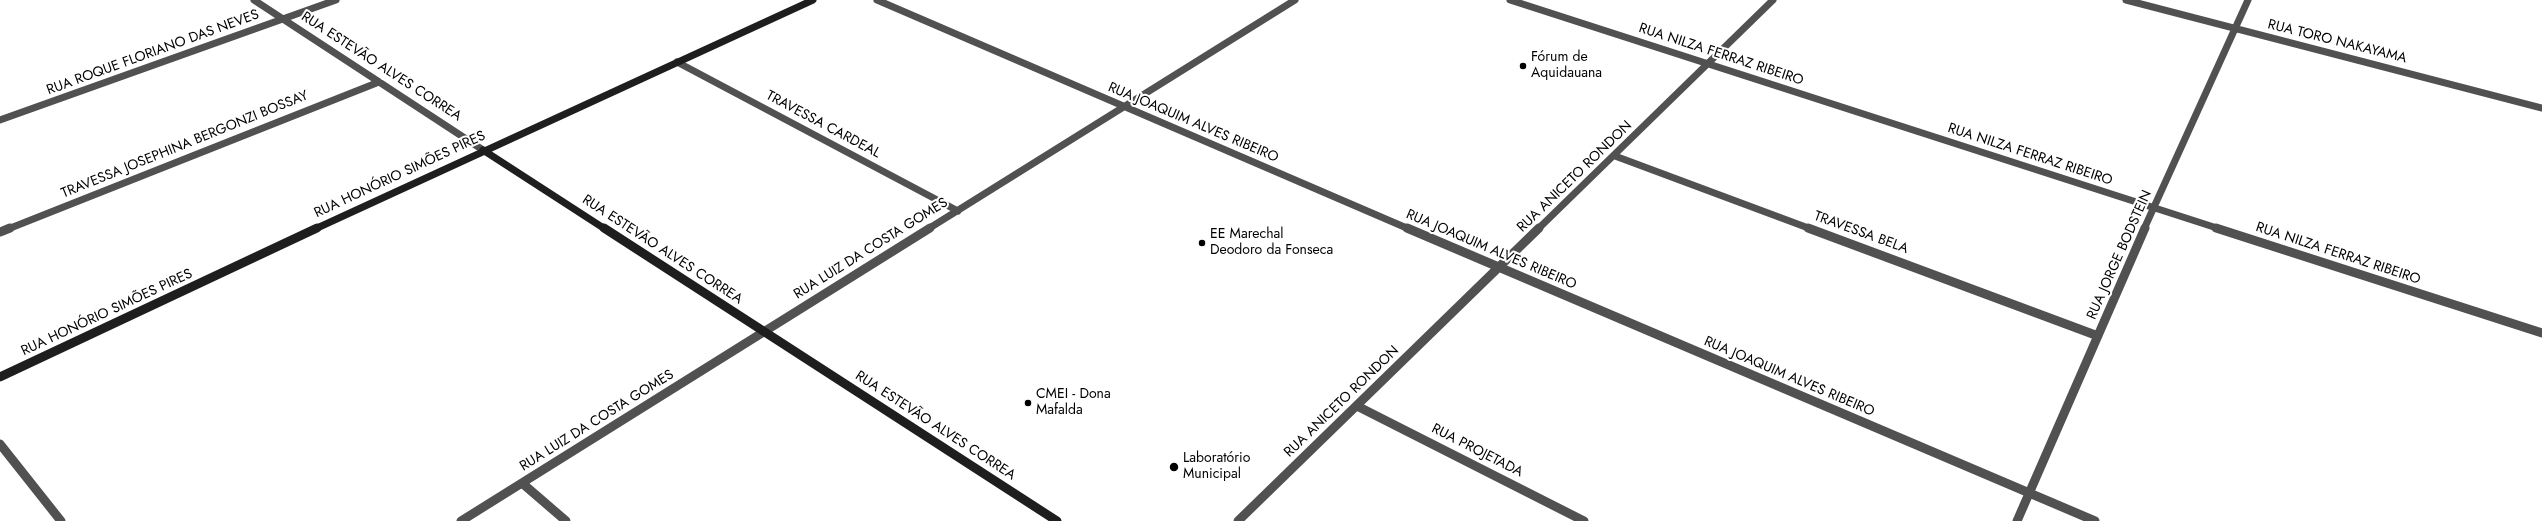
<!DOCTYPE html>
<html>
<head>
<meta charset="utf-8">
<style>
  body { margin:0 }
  canvas { display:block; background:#fff }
</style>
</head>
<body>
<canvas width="2542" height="521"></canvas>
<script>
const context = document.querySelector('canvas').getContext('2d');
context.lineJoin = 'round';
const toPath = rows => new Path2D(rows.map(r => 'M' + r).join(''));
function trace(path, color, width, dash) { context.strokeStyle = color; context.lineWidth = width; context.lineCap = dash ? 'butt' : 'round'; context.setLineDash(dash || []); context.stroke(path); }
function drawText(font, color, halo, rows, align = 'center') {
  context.font = font + ' Jost,sans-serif'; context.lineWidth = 4; context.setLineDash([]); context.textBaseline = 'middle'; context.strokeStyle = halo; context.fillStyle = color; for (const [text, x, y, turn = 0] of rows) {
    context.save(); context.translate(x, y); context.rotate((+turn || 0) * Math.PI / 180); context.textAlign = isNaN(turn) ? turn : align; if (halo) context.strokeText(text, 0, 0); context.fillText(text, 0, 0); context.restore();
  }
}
trace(toPath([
  [254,0,483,150],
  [877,0,1409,229],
  [1510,0,2220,229],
  [2126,0,2542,108],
  [677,62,958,211],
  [0,120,336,0],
  [1615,156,1811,229],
  [8,229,379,82],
  [928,229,1295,0],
  [1538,229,1773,0],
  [2144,229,2248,0]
]), '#515151', 7);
trace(toPath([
  [1407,228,2095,521],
  [1808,228,2098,336],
  [2216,228,2542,333],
  [0,232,10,228],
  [1357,406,1584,521],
  [0,444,61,521],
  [522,483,566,521],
  [461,521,930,228],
  [1238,521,1539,228],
  [2017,521,2145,228]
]), '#515151', 9);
trace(toPath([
  [483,150,605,229],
  [315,229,813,0]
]), '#1e1e1e', 7);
trace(toPath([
  [604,228,1057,521],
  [0,377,317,228]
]), '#1e1e1e', 9);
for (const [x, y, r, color] of [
  [1523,66,4,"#000"],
  [1202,243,4,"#000"],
  [1028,403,4,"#000"],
  [1174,467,5,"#000"]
]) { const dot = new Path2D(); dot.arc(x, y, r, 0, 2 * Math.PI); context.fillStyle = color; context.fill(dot); trace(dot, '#fff', 1.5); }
drawText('14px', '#000', '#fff', [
  ["RUA TORO NAKAYAMA",2337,42,14],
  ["RUA ROQUE FLORIANO DAS NEVES",153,53,-20],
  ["RUA NILZA FERRAZ RIBEIRO",1721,55,18],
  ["RUA ESTEVÃO ALVES CORREA",381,67,33],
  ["RUA JOAQUIM ALVES RIBEIRO",1193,123,23],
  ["TRAVESSA CARDEAL",823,125,28],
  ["TRAVESSA JOSEPHINA BERGONZI BOSSAY",185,145,-22],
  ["RUA NILZA FERRAZ RIBEIRO",2030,155,18],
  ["RUA HONÓRIO SIMÕES PIRES",400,175,-25],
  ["RUA ANICETO RONDON",1575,177,-44],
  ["TRAVESSA BELA",1861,233,20],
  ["RUA LUIZ DA COSTA GOMES",871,249,-32],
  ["RUA ESTEVÃO ALVES CORREA",662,250,33],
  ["RUA JOAQUIM ALVES RIBEIRO",1491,250,23],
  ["RUA NILZA FERRAZ RIBEIRO",2338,254,18],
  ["RUA JORGE BODSTEIN",2120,255,-66],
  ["RUA HONÓRIO SIMÕES PIRES",107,313,-25],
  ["RUA JOAQUIM ALVES RIBEIRO",1789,377,23],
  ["RUA ANICETO RONDON",1342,402,-44],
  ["RUA LUIZ DA COSTA GOMES",597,421,-32],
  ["RUA ESTEVÃO ALVES CORREA",935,426,33],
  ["RUA PROJETADA",1477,451,27]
]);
drawText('14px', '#000', '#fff', [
  ["Fórum de",1531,58],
  ["Aquidauana",1531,74],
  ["EE Marechal",1210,235],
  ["Deodoro da Fonseca",1210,251],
  ["CMEI - Dona",1036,395],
  ["Mafalda",1036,411],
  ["Laboratório",1183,459],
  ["Municipal",1183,475]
], 'left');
</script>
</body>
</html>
